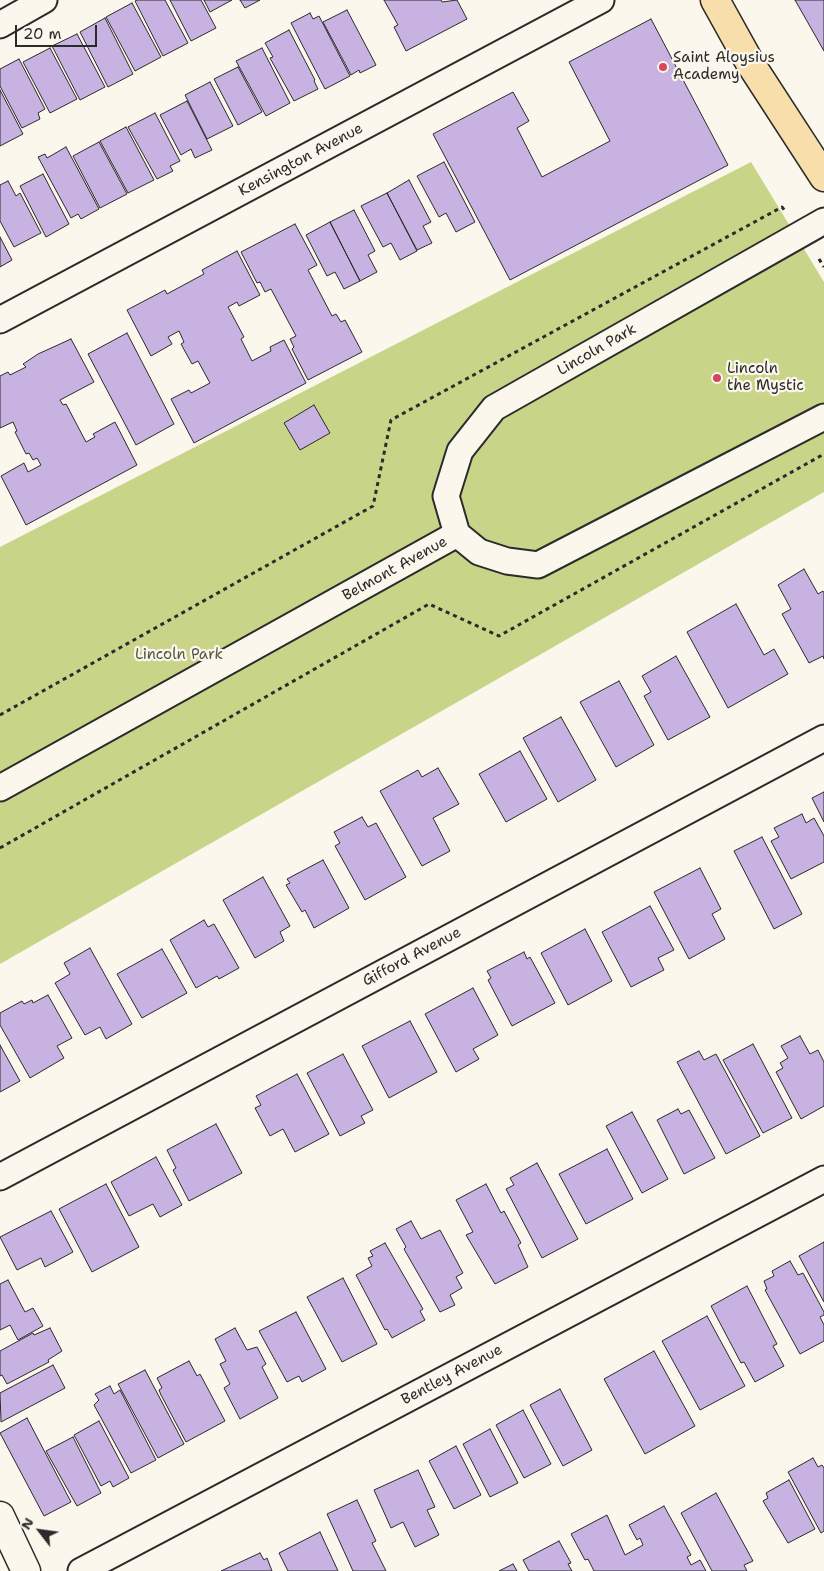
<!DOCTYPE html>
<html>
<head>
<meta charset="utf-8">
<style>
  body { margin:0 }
  #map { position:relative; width:824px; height:1571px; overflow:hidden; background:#fbf7ec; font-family:"Shantell Sans",sans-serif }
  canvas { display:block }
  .north { position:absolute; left:15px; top:1506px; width:50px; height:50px; -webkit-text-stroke:4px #fbf7ec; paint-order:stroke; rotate:300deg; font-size:14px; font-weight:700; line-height:20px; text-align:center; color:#2b2b2b }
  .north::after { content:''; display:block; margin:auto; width:18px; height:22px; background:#2b2b2b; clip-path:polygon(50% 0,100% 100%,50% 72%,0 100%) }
  .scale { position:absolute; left:15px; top:25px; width:82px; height:22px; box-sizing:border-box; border:2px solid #2b2b2b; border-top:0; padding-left:6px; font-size:15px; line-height:18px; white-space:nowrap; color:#2b2b2b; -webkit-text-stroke:4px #fbf7ec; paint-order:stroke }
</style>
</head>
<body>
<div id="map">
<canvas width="824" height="1571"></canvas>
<div class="north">N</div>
<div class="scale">20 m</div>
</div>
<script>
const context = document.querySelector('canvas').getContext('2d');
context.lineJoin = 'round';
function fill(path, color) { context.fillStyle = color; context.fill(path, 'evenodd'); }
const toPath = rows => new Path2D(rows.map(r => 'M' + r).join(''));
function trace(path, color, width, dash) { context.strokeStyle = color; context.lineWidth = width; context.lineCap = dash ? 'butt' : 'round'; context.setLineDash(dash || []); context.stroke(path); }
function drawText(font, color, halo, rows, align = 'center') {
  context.font = font + ' "Shantell Sans",sans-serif'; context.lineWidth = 4.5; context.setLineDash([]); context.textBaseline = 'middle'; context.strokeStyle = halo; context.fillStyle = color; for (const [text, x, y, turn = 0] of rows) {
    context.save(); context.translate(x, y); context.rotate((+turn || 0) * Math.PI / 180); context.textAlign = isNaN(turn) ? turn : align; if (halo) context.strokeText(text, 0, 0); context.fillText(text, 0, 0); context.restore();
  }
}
fill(toPath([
  [751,162,824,282,824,492,0,964,0,547]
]), '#c8d588');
const building = toPath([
  [137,0,165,0,188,43,163,56,135,1,137,0],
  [170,0,201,0,216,28,191,41,170,0],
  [204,0,232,0,210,12,204,0],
  [240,0,260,0,245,8,240,0],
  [384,0,441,0,442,2,457,0,467,19,406,51,394,27,398,25,384,0],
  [795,0,824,0,824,51,795,0],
  [132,3,161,57,135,71,106,17,132,3],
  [347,10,376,65,360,73,359,70,351,75,323,22,347,10],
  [310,13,313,19,319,16,350,76,325,89,291,23,310,13],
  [105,18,133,74,108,87,80,32,105,18],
  [651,19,728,165,510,280,433,134,513,92,529,121,517,128,542,177,610,141,569,62,651,19],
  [289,30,315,80,314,81,318,89,294,101,270,58,273,57,265,43,289,30],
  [77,34,105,87,80,100,52,46,77,34],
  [50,48,77,99,50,113,23,62,50,48],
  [262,48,290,103,266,116,236,61,262,48],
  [19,59,45,109,38,113,40,119,22,128,0,86,0,69,19,59],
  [238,67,262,112,238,125,214,79,238,67],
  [210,82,233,126,207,139,185,95,210,82],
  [0,90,23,134,0,146,0,90],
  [187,101,212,150,195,158,191,149,181,155,160,115,187,101],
  [155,113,180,161,170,166,173,171,157,179,128,127,155,113],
  [126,127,154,180,128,193,100,141,126,127],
  [99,142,127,194,100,208,73,156,99,142],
  [66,147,99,209,81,219,78,214,71,218,38,157,45,154,47,158,66,147],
  [444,162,475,222,456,232,446,213,439,217,417,176,444,162],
  [43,174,69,224,46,237,20,186,43,174],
  [409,180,431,222,423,226,432,243,417,250,387,193,409,180],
  [8,181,16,196,20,193,41,233,14,247,0,221,0,185,8,181],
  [387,193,417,251,400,260,391,243,383,247,361,206,387,193],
  [354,210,375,251,368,255,377,272,360,281,330,222,354,210],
  [330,222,360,281,344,289,335,272,327,276,306,235,330,222],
  [295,224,317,265,308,270,332,316,336,314,341,322,345,320,362,352,308,380,292,349,294,347,290,339,296,336,271,289,265,292,260,282,257,283,241,252,295,224],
  [0,237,12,260,0,267,0,237],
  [237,251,260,295,239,306,237,302,228,307,244,337,241,339,252,361,271,351,270,347,284,340,306,383,194,443,171,399,189,390,191,393,210,383,198,361,192,364,181,344,184,342,179,331,168,337,172,344,151,356,127,310,165,290,167,294,204,274,202,270,237,251],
  [127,333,174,424,136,445,88,354,127,333],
  [71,339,94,382,60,400,63,405,66,404,86,442,95,437,93,434,115,422,137,465,26,525,1,476,24,463,28,472,41,465,37,458,33,460,29,453,26,454,15,432,17,431,13,422,0,428,0,376,8,372,10,375,26,367,23,364,38,354,71,339],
  [314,405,330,433,300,450,284,423,314,405],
  [804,569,818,594,823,591,824,593,824,659,823,656,809,663,782,614,791,609,778,585,804,569],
  [736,604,764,655,774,649,788,674,728,708,687,632,736,604],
  [676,656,710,717,668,740,644,696,651,692,642,676,676,656],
  [619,681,654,745,616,767,580,702,619,681],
  [561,717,596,780,558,802,523,738,561,717],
  [520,751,547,799,506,822,479,774,520,751],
  [438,768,459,804,433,818,450,851,422,866,380,791,418,770,422,777,438,768],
  [824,792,824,822,812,798,824,792],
  [802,814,806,823,814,818,824,836,824,862,791,879,771,841,779,837,774,828,802,814],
  [362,817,368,827,376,823,406,877,365,900,335,846,340,843,334,832,362,817],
  [762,837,802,914,774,929,734,851,762,837],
  [323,860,349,908,314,928,305,910,302,912,286,885,290,883,287,879,323,860],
  [700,868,721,909,712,914,725,939,689,959,654,892,700,868],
  [263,877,290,926,280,932,284,941,255,958,223,900,263,877],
  [650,906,674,950,658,958,664,970,631,987,602,932,650,906],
  [204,920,208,927,214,924,239,968,219,979,217,976,196,988,170,940,204,920],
  [585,929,612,981,568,1005,541,953,585,929],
  [90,948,132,1024,106,1039,100,1027,85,1035,55,983,70,974,64,963,90,948],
  [162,949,187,993,142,1018,117,974,162,949],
  [524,952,527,959,530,957,555,1003,512,1026,488,980,491,978,487,971,524,952],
  [473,988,498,1035,473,1049,479,1059,456,1072,425,1014,473,988],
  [48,995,72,1038,57,1046,64,1058,30,1078,0,1025,0,1013,22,1001,24,1004,32,1000,33,1003,48,995],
  [410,1021,437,1072,389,1098,362,1046,410,1021],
  [800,1036,810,1054,818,1050,824,1062,824,1106,801,1119,776,1072,783,1068,780,1063,788,1058,781,1046,800,1036],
  [753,1044,792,1118,763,1133,723,1060,753,1044],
  [0,1045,20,1081,0,1092,0,1045],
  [699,1051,704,1060,716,1054,760,1136,726,1154,677,1062,699,1051],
  [343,1054,373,1110,361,1116,365,1123,340,1136,307,1073,343,1054],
  [297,1074,329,1134,295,1152,283,1129,270,1136,255,1108,261,1105,256,1096,297,1074],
  [678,1109,681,1114,689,1110,715,1158,684,1174,657,1120,678,1109],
  [632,1112,668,1179,642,1193,606,1126,632,1112],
  [216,1124,242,1173,189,1201,173,1170,176,1168,167,1150,216,1124],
  [607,1149,633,1199,586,1224,559,1174,607,1149],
  [156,1157,182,1205,160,1217,153,1204,129,1216,111,1182,156,1157],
  [537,1163,578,1239,542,1258,506,1189,514,1185,510,1178,537,1163],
  [106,1184,139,1247,92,1272,59,1209,106,1184],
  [486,1184,501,1213,504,1211,521,1243,518,1245,528,1267,495,1284,466,1235,473,1232,456,1200,486,1184],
  [51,1211,73,1252,45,1267,41,1258,17,1270,0,1237,51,1211],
  [411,1221,421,1239,440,1230,463,1273,456,1277,462,1288,450,1295,455,1305,440,1312,404,1249,406,1247,396,1229,411,1221],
  [824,1242,824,1302,799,1256,824,1242],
  [385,1243,423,1309,420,1311,425,1320,392,1338,387,1329,385,1330,356,1275,372,1266,368,1258,373,1256,370,1251,385,1243],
  [790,1261,798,1275,803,1273,824,1312,824,1315,820,1317,824,1325,824,1341,800,1354,765,1290,767,1289,764,1281,774,1276,772,1271,790,1261],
  [343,1278,377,1344,342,1362,307,1297,343,1278],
  [8,1280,25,1312,33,1308,43,1326,18,1340,10,1325,0,1330,0,1284,8,1280],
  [747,1286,777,1344,773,1346,784,1366,755,1382,744,1362,741,1363,711,1306,747,1286],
  [296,1312,326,1369,302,1382,299,1376,287,1382,259,1331,296,1312],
  [707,1316,745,1386,700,1410,662,1341,707,1316],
  [50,1328,62,1351,48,1360,49,1362,7,1384,2,1375,0,1376,0,1351,33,1333,34,1335,50,1328],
  [235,1328,247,1350,257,1347,266,1364,262,1367,278,1398,240,1419,224,1388,230,1384,220,1364,226,1361,215,1339,235,1328],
  [654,1351,695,1426,645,1454,604,1379,654,1351],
  [189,1361,197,1376,200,1374,225,1421,186,1442,161,1395,159,1390,162,1388,157,1378,189,1361],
  [53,1365,65,1388,1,1422,0,1393,53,1365],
  [145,1370,184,1444,158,1458,118,1384,145,1370],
  [110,1386,114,1394,120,1390,156,1460,131,1473,94,1405,99,1400,95,1394,110,1386],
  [560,1389,592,1450,563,1466,530,1405,560,1389],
  [523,1410,551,1464,524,1478,496,1425,523,1410],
  [27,1418,71,1502,44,1516,0,1433,27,1418],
  [99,1421,129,1478,113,1487,110,1481,101,1486,74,1435,99,1421],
  [490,1429,518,1483,490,1497,463,1444,490,1429],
  [73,1437,101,1493,77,1506,46,1451,73,1437],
  [456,1446,481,1495,454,1509,429,1461,456,1446],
  [813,1458,818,1467,822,1465,824,1468,824,1531,821,1533,788,1472,813,1458],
  [418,1470,435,1507,427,1510,439,1535,415,1547,403,1522,391,1528,374,1490,418,1470],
  [789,1480,815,1529,788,1543,763,1501,768,1498,766,1493,789,1480],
  [716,1493,753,1561,744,1565,747,1571,712,1571,681,1513,716,1493],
  [357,1500,376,1541,372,1543,386,1571,353,1571,327,1514,357,1500],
  [664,1506,691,1555,687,1557,691,1565,700,1560,706,1571,594,1571,588,1559,585,1560,571,1534,607,1515,625,1555,643,1545,640,1538,637,1540,629,1525,664,1506],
  [320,1532,338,1571,288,1571,279,1553,320,1532],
  [559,1541,571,1563,568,1564,572,1571,529,1571,523,1560,559,1541],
  [260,1553,264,1560,267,1558,272,1571,221,1571,260,1553],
  [513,1564,517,1571,499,1571,513,1564]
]);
fill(building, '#c7b2e1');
trace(building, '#2b2b2b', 1);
const street = toPath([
  [0,25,44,0],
  [0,320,601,0],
  [457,534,446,496,460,451,494,408,824,221],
  [457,534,479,552,507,561,538,565,824,417],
  [0,788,457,534],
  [0,1177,824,738],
  [81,1571,824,1179]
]);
const secondary = toPath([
  [0,1516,26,1571]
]);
const primary = toPath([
  [715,0,750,63,824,177]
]);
trace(street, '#2b2b2b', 29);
trace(secondary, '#2b2b2b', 31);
trace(primary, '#2b2b2b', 31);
trace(toPath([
  [819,259,824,267],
  [0,715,373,506,391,420,782,207,786,212],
  [0,848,429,604,499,636,824,454]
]), '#2b2b2b', 3, [4, 4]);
trace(street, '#fbf7ec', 25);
trace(secondary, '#fbf7ec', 28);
trace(primary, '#f8deab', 28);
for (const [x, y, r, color] of [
  [663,67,5,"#d1495b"],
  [717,378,5,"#d1495b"]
]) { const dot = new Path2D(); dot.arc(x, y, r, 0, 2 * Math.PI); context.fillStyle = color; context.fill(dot); trace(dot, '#fbf7ec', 2); }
drawText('15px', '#2b2b2b', '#fbf7ec', [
  ["Saint Aloysius",673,58],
  ["Academy",673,75],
  ["Lincoln",727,369],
  ["the Mystic",727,386]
], 'left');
drawText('15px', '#2b2b2b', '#fbf7ec', [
  ["Kensington Avenue",301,160,-28],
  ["Lincoln Park",597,350,-30],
  ["Belmont Avenue",395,569,-29],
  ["Gifford Avenue",412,957,-28],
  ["Bentley Avenue",452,1375,-28]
]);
drawText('15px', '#525642', '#fbf7ec', [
  ["Lincoln Park",179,655]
]);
</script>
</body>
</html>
